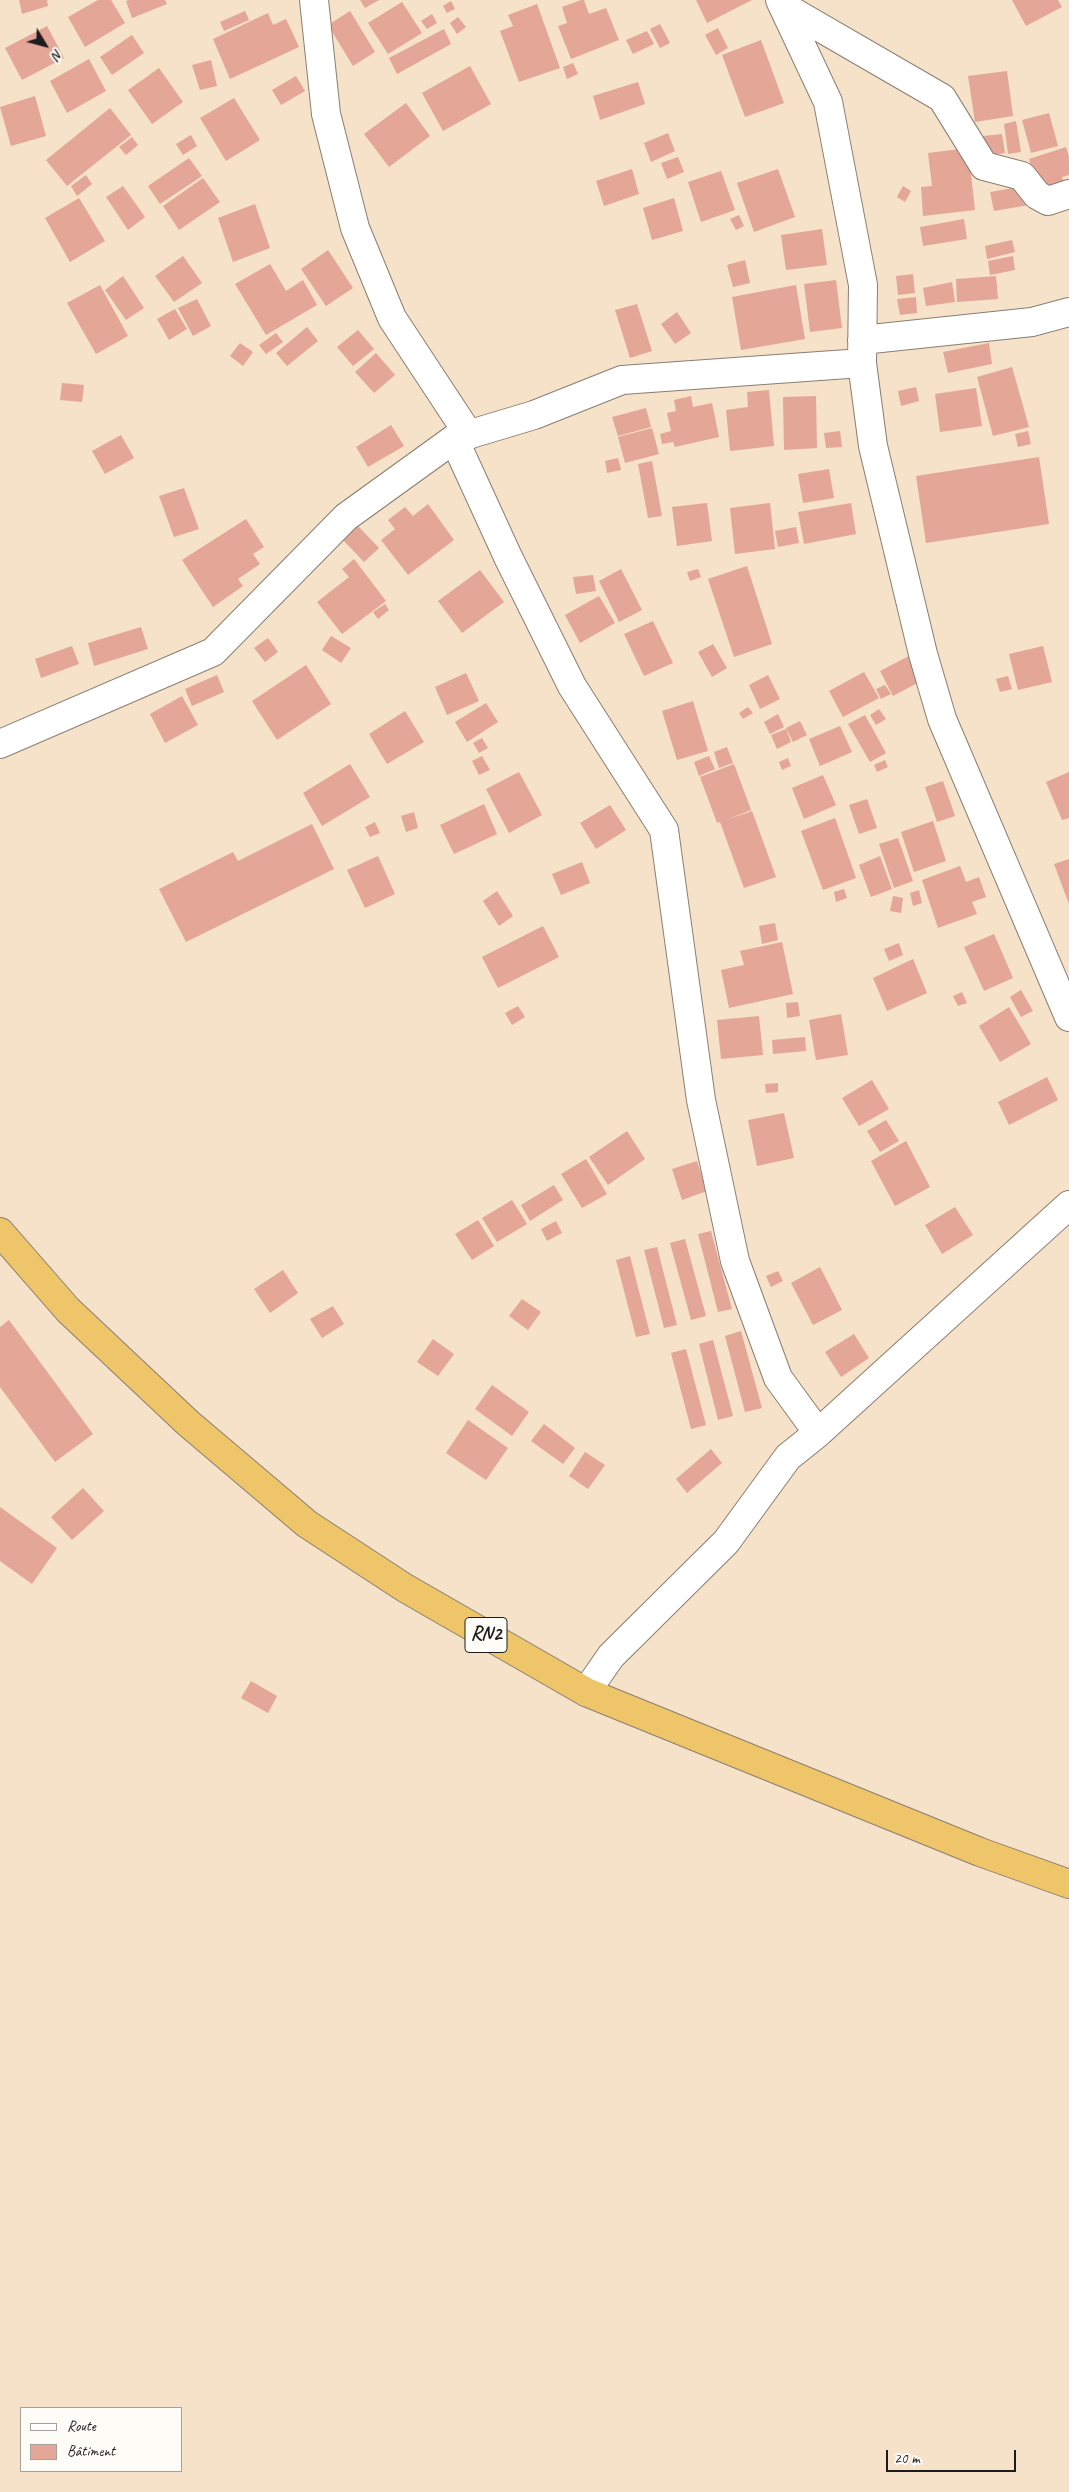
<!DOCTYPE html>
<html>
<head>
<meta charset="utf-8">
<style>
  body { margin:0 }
  #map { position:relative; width:1069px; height:2492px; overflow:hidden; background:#f6e1c9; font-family:Caveat,sans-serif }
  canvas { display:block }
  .legend { position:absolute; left:20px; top:2407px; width:162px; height:65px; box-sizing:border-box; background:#fdfcf7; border:1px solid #a3a29f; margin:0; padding:6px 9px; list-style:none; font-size:15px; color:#1c1c1c }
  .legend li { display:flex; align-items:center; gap:10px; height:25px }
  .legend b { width:25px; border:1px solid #a3a29f }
  .north { position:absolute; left:20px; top:20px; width:50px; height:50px; -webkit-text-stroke:4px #fdfcf7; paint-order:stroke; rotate:127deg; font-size:14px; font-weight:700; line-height:20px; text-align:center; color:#1c1c1c }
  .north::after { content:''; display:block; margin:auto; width:18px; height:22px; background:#1c1c1c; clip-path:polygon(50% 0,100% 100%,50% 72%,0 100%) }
  .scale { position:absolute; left:886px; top:2450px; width:130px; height:22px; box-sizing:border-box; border:2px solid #1c1c1c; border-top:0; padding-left:6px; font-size:15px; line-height:18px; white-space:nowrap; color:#1c1c1c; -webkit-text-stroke:4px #fdfcf7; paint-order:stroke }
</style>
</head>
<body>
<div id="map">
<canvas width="1069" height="2492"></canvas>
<ul class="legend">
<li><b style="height:6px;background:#fff"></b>Route</li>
<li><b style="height:14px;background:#e3a697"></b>Bâtiment</li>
</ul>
<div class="north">N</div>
<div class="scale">20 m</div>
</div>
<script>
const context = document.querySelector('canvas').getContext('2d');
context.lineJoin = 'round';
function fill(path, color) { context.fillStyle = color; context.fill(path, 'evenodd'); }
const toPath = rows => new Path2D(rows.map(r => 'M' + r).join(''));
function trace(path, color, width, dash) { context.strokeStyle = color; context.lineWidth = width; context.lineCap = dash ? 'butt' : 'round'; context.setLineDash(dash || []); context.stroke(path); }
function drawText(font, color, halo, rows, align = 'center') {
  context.font = font + ' Caveat,sans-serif'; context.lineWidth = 4; context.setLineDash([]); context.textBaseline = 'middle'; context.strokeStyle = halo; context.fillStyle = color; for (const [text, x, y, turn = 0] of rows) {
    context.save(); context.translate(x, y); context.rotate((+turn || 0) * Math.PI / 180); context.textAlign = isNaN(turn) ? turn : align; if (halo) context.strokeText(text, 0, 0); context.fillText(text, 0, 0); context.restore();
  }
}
fill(toPath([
  [19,0,47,0,48,6,22,14],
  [98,0,111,0,125,23,85,47,68,17],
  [129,0,165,0,167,4,132,18,126,1],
  [360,0,379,0,365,8],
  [581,0,584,0,589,14,606,8,619,40,571,59,558,26,567,23,562,7],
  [696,0,752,0,707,23],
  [1012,0,1058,0,1062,7,1026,26],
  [451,1,455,9,447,13,443,6],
  [402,2,422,33,388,54,368,23],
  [537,4,560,68,519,82,500,31,513,26,508,15],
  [245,11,249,20,224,31,220,22],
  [350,11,375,52,353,66,328,25],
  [268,13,273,25,286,19,299,47,230,79,213,39],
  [432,14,437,23,427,29,421,21],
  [458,17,466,27,457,34,450,23],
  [660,24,670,43,660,48,650,29],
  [47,26,64,58,22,80,5,48],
  [718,28,728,48,716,55,705,35],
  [444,29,451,44,397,74,389,58],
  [647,31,654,44,633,54,626,40],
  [132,35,144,53,112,75,100,57],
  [761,40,784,103,745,117,722,55],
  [89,59,106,91,67,113,50,81],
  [211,60,217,86,200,90,192,65],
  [573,63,578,74,567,79,563,67],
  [470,66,491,104,443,131,422,93],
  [159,68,183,102,152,124,128,90],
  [1007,71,1013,116,975,122,968,76],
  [296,76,305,91,281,105,272,90],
  [638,82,645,104,600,120,593,96],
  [35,96,46,136,11,146,0,107],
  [234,98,260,140,226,161,200,118],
  [406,103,430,136,389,167,364,134],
  [110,108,131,135,67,186,46,160],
  [1049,113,1058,146,1031,153,1022,120],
  [1016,121,1021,152,1008,154,1004,124],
  [668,133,675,151,651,162,644,143],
  [1002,134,1005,153,985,156,983,136],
  [191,135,197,146,183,155,176,144],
  [132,137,138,145,126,155,119,147],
  [1066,147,1069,157,1069,175,1062,177,1065,185,1039,193,1029,159],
  [968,148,975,210,923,216,921,187,932,186,928,153],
  [678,157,684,172,667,179,661,163],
  [189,158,202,176,160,204,148,186],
  [632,169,639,194,604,206,596,181],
  [778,169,795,217,754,232,737,183],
  [721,171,735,210,701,222,688,182],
  [86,175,92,184,77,196,71,186],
  [203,178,220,202,179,230,163,206],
  [123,186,145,217,128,230,106,197],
  [903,186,911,191,905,202,897,197],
  [1025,186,1029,205,994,211,990,192],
  [79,198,105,241,70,262,45,218],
  [674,198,683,231,652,240,643,208],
  [255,204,270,248,233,262,218,218],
  [739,215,744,226,736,230,730,219],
  [964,219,967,239,923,246,920,227],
  [822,229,827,265,786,270,781,235],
  [1012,240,1015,252,987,259,985,246],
  [328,250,353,288,326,306,301,269],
  [183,256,202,283,174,302,155,276],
  [1013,256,1015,270,990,275,988,261],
  [745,260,750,283,733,287,727,265],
  [270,264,286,291,303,280,317,305,266,335,235,284],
  [913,274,915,293,898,295,896,276],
  [123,276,144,308,126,320,105,290],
  [996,276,998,299,957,302,956,279],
  [836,280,842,328,810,332,804,284],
  [952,282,955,302,926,306,923,288],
  [100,285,128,336,96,354,67,303],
  [796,285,805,339,741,350,732,297],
  [916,297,917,313,900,315,897,299],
  [197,299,211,326,193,336,178,308],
  [637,304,652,351,630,358,615,310],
  [175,309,187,329,169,340,157,319],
  [677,312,691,333,675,344,661,324],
  [307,327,318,341,287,366,276,353],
  [358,330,374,349,353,366,337,347],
  [276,333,283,342,266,354,259,345],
  [240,343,253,352,243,366,230,356],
  [989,343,992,364,948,373,943,352],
  [376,353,395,375,374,393,355,372],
  [1012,367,1029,427,993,436,977,377],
  [62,383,84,385,82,402,60,400],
  [916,387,919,401,901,406,898,391],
  [976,388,982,426,940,432,935,394],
  [769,390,774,446,730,451,726,410,748,407,747,392],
  [691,396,693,407,712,403,719,437,675,447,673,442,662,444,660,434,671,431,667,413,676,411,674,400],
  [816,396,817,448,784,450,783,397],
  [646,408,651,427,618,436,612,417],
  [391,425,404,446,368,467,356,447],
  [652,428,659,454,625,463,618,437],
  [840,431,842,447,826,448,824,433],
  [1028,431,1031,444,1018,447,1015,434],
  [121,435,134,458,105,474,92,451],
  [1039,457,1049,524,926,543,916,476],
  [618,458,621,470,607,473,605,461],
  [652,461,662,516,648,518,638,464],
  [829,469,834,498,803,503,798,474],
  [184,488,199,529,174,537,159,496],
  [707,503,712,541,677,546,672,507],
  [770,503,775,549,735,554,730,508],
  [851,503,856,534,804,544,798,512],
  [428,504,454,540,408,575,381,540,395,529,388,520,405,507,413,516],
  [246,519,264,547,253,554,260,564,238,579,243,586,213,607,182,560],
  [357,525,379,548,364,562,342,539],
  [796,527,799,543,778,547,775,531],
  [354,559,386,601,342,634,317,602,349,577,342,569],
  [747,566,772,644,734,657,708,579],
  [621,569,642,610,619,622,599,581],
  [698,569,701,577,690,581,687,572],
  [480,570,504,602,462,633,438,601],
  [593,575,596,591,576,594,573,577],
  [599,596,615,623,580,643,565,615],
  [385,604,389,610,378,619,373,612],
  [653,621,673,663,644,676,624,634],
  [141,627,148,649,94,666,88,643],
  [331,636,351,648,341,663,322,650],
  [268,638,278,652,265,662,254,648],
  [713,644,727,668,712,677,698,652],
  [72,646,79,664,41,678,35,659],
  [1043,646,1052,682,1018,690,1009,654],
  [909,656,923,680,893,696,880,671],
  [306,665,331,704,277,740,252,701],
  [864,672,879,698,843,717,829,691],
  [466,673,479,701,447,715,435,687],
  [217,675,224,692,192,706,185,689],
  [768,675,780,699,760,709,749,685],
  [1008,676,1012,689,1000,692,996,679],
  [885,685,891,694,881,699,876,689],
  [182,696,198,725,165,743,150,714],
  [693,701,708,751,677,760,662,711],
  [486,703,498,722,467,742,455,722],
  [748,707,753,713,743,719,739,713],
  [879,709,886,719,876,725,870,715],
  [405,711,424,742,387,764,369,734],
  [778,714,784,727,770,734,764,722],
  [865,715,886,753,870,762,848,724],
  [800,721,807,735,793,742,786,728],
  [840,726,852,752,820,766,809,739],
  [786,729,791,742,777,749,771,735],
  [482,738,488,748,479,753,473,743],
  [727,747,733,763,719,768,714,752],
  [482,756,490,770,479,775,472,761],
  [709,756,715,769,699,776,694,762],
  [788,758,791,766,782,770,779,762],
  [885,760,888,767,877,772,874,765],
  [350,764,370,797,322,826,303,793],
  [734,764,751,810,726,820,752,811,776,877,744,888,720,822,717,823,700,777],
  [519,772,542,815,509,833,486,789],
  [1069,772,1069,818,1062,820,1046,782],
  [823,775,836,805,804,819,792,788],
  [943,781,955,816,937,822,925,787],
  [867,799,877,828,859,834,849,805],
  [484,804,497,834,454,854,440,825],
  [610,805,626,830,596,849,580,823],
  [414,812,418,828,406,832,401,816],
  [835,818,856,878,823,890,801,831],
  [933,821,946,861,914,872,901,832],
  [375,822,380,833,370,837,365,827],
  [312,824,334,869,186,942,159,889,233,852,238,861],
  [898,838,913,881,894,888,879,844],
  [378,856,395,894,365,908,347,870],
  [880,856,892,889,871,897,859,865],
  [1069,859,1069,904,1054,864],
  [582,862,590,883,561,895,552,874],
  [960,866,966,882,979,877,986,897,972,902,977,914,938,928,922,880],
  [844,889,847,898,836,902,834,892],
  [919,890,922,903,913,906,910,893],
  [497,891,513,916,499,926,483,901],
  [893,896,903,898,901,913,890,911],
  [775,923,778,940,762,944,759,926],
  [543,926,559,957,498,988,482,957],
  [994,934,1013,978,984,991,964,947],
  [782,942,793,994,729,1008,721,970,744,965,740,951],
  [899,943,903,955,889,961,884,949],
  [913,959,927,993,887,1011,873,978],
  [1021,990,1033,1011,1021,1017,1010,997],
  [962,992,967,1003,958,1006,953,996],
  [798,1002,800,1016,787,1018,786,1003],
  [518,1006,525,1017,512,1025,505,1013],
  [1009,1007,1031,1044,1000,1062,979,1026],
  [841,1014,848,1055,816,1060,809,1020],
  [759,1016,763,1055,721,1059,717,1020],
  [805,1037,806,1051,773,1054,772,1040],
  [1047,1077,1058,1100,1009,1125,998,1102],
  [872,1080,889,1109,859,1126,842,1098],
  [778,1083,778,1092,766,1093,765,1084],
  [784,1113,794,1158,757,1166,748,1120],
  [886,1120,899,1141,880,1152,867,1131],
  [627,1131,645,1159,608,1185,589,1157],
  [906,1141,930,1187,895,1206,871,1161],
  [586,1159,607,1194,582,1208,561,1174],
  [697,1161,707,1191,682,1200,672,1169],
  [554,1185,563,1200,530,1221,521,1205],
  [512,1200,527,1224,497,1242,482,1218],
  [955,1207,973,1235,942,1254,925,1225],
  [478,1220,494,1246,472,1260,455,1234],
  [556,1221,562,1233,547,1241,541,1229],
  [711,1231,732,1309,718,1312,698,1234],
  [685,1239,706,1316,691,1320,670,1243],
  [657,1247,677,1325,664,1328,644,1250],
  [630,1256,650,1334,636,1337,616,1260],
  [820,1267,842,1310,813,1325,791,1283],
  [283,1270,298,1293,270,1313,254,1289],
  [778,1271,783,1281,771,1287,766,1276],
  [522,1299,541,1312,528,1330,509,1316],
  [333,1306,344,1324,322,1338,310,1319],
  [9,1320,93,1434,55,1462,0,1387,0,1327],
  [741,1331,762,1408,745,1412,725,1336],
  [854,1334,869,1358,841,1377,825,1352],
  [433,1339,454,1354,438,1376,417,1362],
  [713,1340,733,1416,718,1420,699,1344],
  [686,1349,706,1425,691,1429,671,1353],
  [492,1385,529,1412,512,1436,475,1409],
  [468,1420,508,1448,486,1480,446,1453],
  [544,1424,575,1448,563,1464,531,1441],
  [711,1449,722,1463,687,1493,676,1479],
  [585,1452,605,1465,588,1489,569,1476],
  [83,1488,104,1511,72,1540,51,1517],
  [0,1507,57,1548,32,1584,0,1561],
  [251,1681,277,1696,268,1713,241,1698]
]), '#e3a697');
const street = toPath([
  [314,0,326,114,355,228,392,318,469,435],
  [780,0,828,102,863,285,862,363,873,446,923,654,942,719,1069,1017],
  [783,6,942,98,984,166,1022,176,1037,195,1048,201,1069,194],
  [862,340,1032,322,1069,312],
  [454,439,508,557,572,686,664,830,701,1100,735,1261,778,1378,818,1433],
  [0,744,213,652,346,517,454,439,534,415,622,380,862,363],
  [586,1692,611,1656,726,1542,788,1457,818,1433,1069,1205]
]);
const highway = toPath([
  [0,1232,68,1310,188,1423,307,1524,405,1588,586,1692,980,1852,1069,1884]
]);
trace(street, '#897e72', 30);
trace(highway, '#897e72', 30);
trace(street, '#fff', 28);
trace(highway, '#eec569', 28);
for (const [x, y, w] of [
  [486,1635,42]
]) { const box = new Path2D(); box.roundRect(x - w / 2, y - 17.5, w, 35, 4); context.fillStyle = '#fdfcf7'; context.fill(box); trace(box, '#1c1c1c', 1); }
drawText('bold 20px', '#1c1c1c', null, [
  ["RN2",486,1635]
]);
</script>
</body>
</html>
